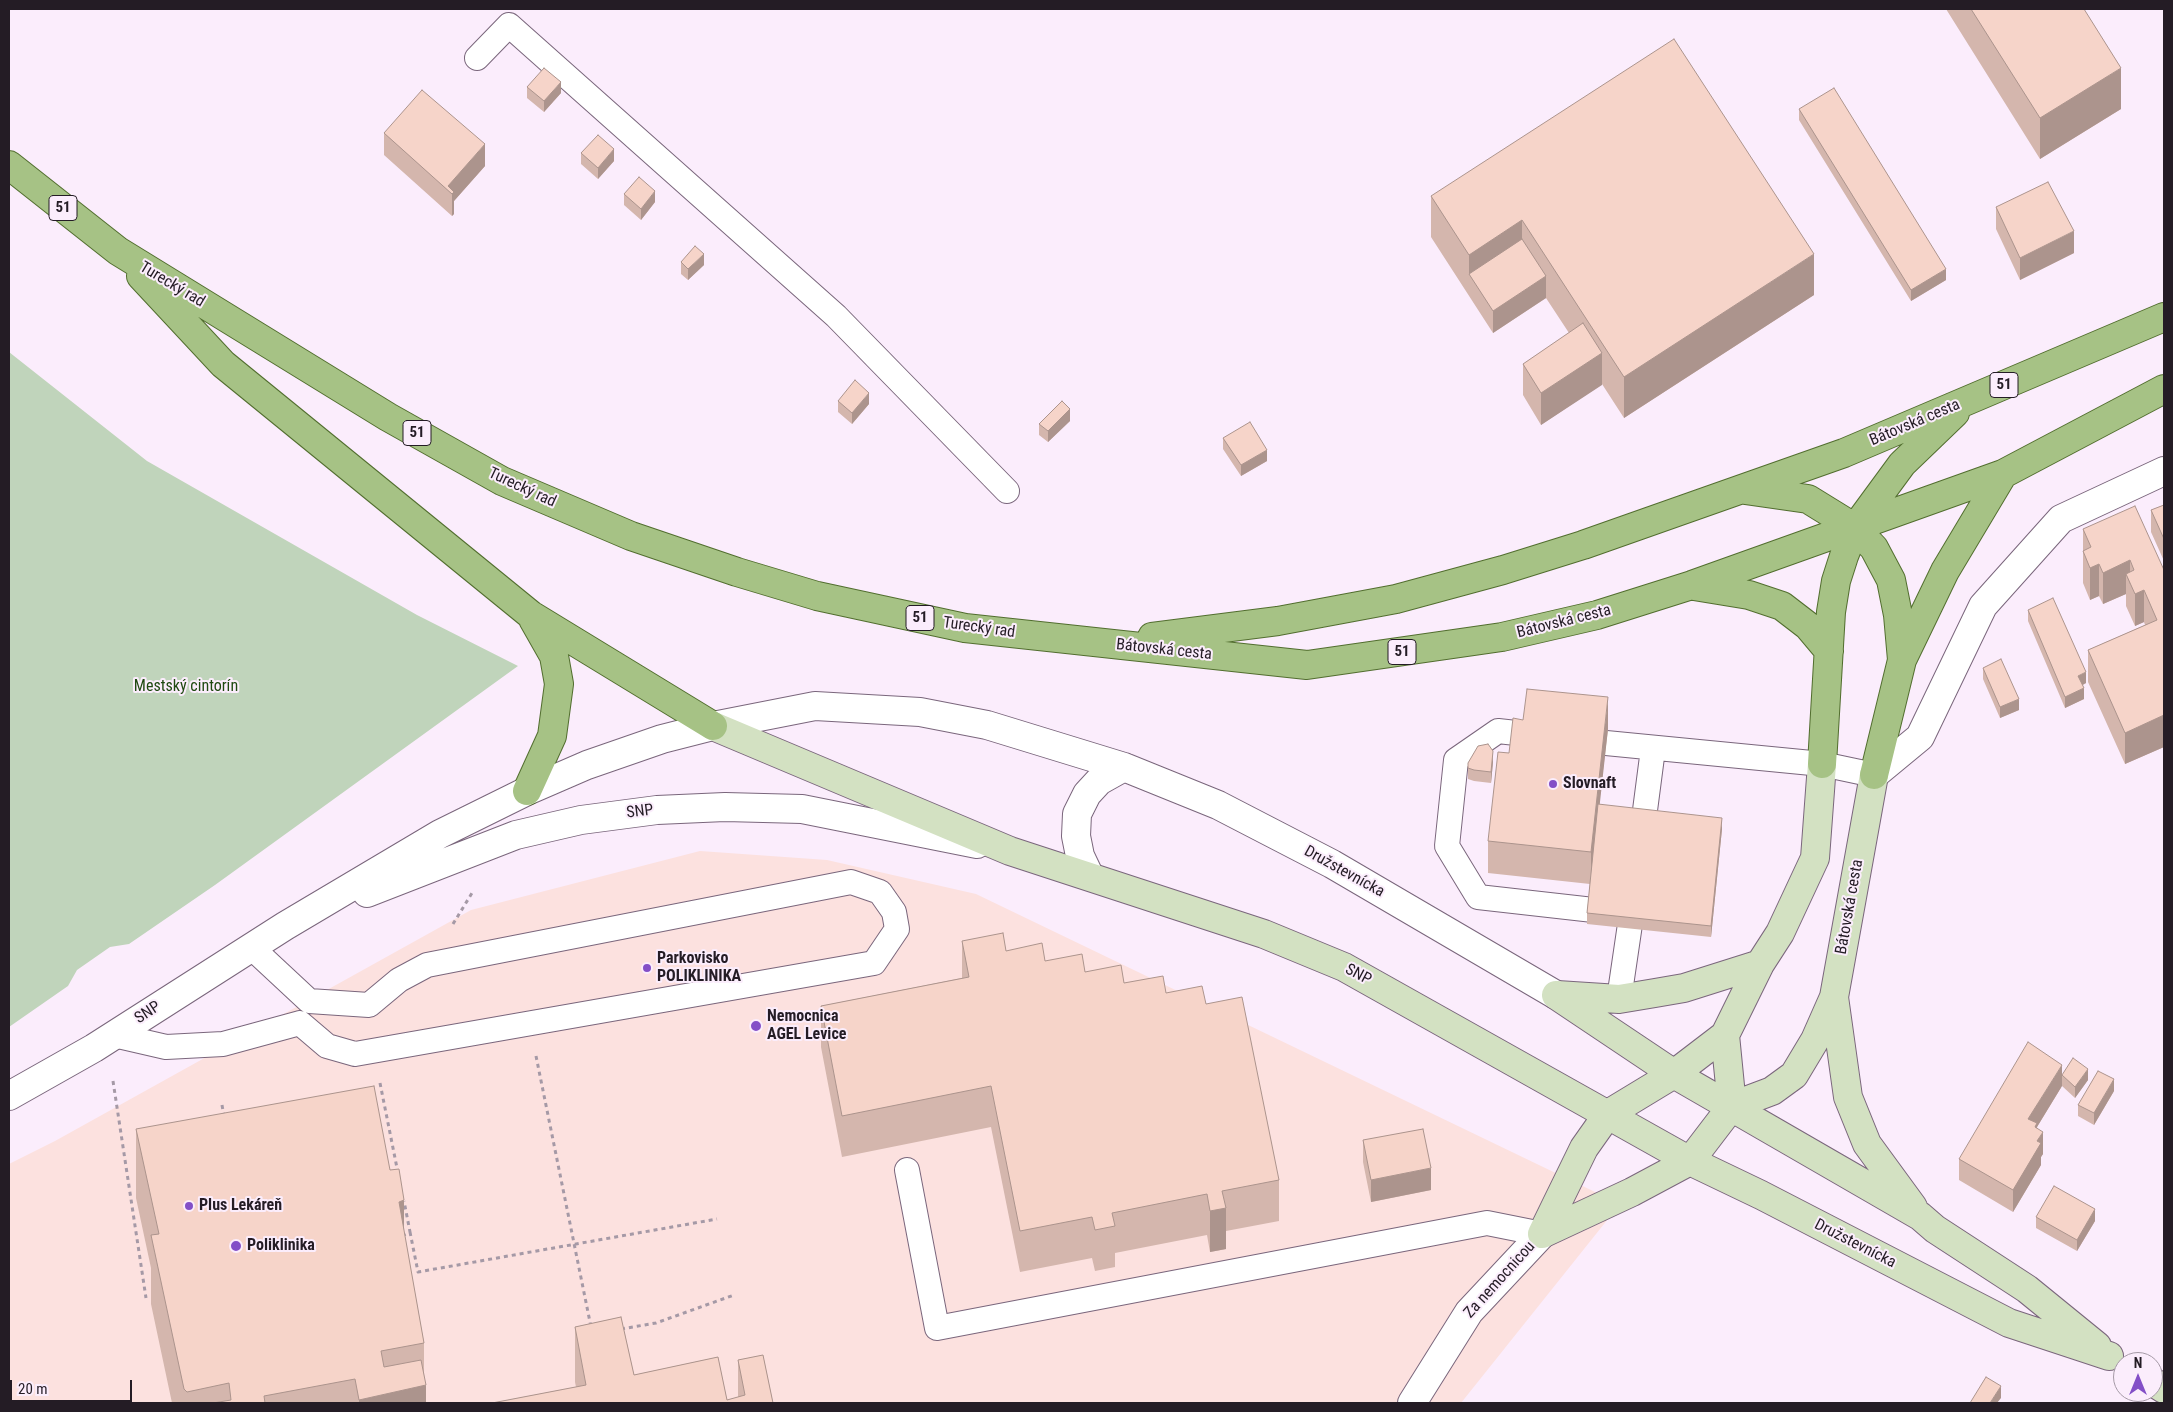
<!DOCTYPE html>
<html>
<head>
<meta charset="utf-8">
<style>
  body { margin:0 }
  #map { position:relative; width:2173px; height:1412px; overflow:hidden; background:#fbedfc; font-family:"Roboto Condensed",sans-serif }
  canvas { display:block }
  .frame { position:absolute; inset:0; border:10px solid #241c25; pointer-events:none }
  .north { position:absolute; left:2113px; top:1352px; width:50px; height:50px; box-sizing:border-box; background:#fbedfc; border:1px solid #a599a6; border-radius:50%; rotate:0deg; font-size:14px; font-weight:700; line-height:20px; text-align:center; color:#241c25 }
  .north::after { content:''; display:block; margin:auto; width:18px; height:22px; background:#834fc7; clip-path:polygon(50% 0,100% 100%,50% 72%,0 100%) }
  .scale { position:absolute; left:10px; top:1380px; width:122px; height:22px; box-sizing:border-box; border:2px solid #241c25; border-top:0; padding-left:6px; font-size:15px; line-height:18px; white-space:nowrap; color:#241c25; -webkit-text-stroke:4px #fbedfc; paint-order:stroke }
</style>
</head>
<body>
<div id="map">
<canvas width="2173" height="1412"></canvas>
<div class="frame"></div>
<div class="north">N</div>
<div class="scale">20 m</div>
</div>
<script>
const context = document.querySelector('canvas').getContext('2d');
context.lineJoin = 'round';
function fill(path, color) { context.fillStyle = color; context.fill(path, 'evenodd'); }
const toPath = rows => new Path2D(rows.map(r => 'M' + r).join(''));
function trace(path, color, width, dash) { context.strokeStyle = color; context.lineWidth = width; context.lineCap = dash ? 'butt' : 'round'; context.setLineDash(dash || []); context.stroke(path); }
function drawText(font, color, halo, rows, align = 'center') {
  context.font = font + ' "Roboto Condensed",sans-serif'; context.lineWidth = 4; context.setLineDash([]); context.textBaseline = 'middle'; context.strokeStyle = halo; context.fillStyle = color; for (const [text, x, y, turn = 0] of rows) {
    context.save(); context.translate(x, y); context.rotate((+turn || 0) * Math.PI / 180); context.textAlign = isNaN(turn) ? turn : align; if (halo) context.strokeText(text, 0, 0); context.fillText(text, 0, 0); context.restore();
  }
}
fill(toPath([
  [700,851,827,860,976,894,1620,1204,1461,1403,9,1403,9,1164,55,1141,471,910]
]), '#fce1df');
fill(toPath([
  [9,352,147,461,417,615,518,666,215,885,129,944,110,947,77,970,68,986,9,1027]
]), '#c0d4bb');
const lane = toPath([
  [477,58,509,25,836,316,1007,491],
  [1525,734,1498,731,1456,760,1447,846,1478,897,1620,913],
  [1606,743,1822,764,1874,775],
  [1641,841,1653,749],
  [251,947,309,1001,369,1005,399,980,427,965,851,882,880,892,894,912,897,929,874,963,355,1054,327,1046,300,1023],
  [1619,999,1634,897],
  [114,1035,166,1047,223,1044,300,1023],
  [907,1170,937,1328,1487,1223,1542,1234]
]);
const street = toPath([
  [1874,775,1920,737,1983,606,2061,519,2164,471],
  [1089,875,1080,856,1076,836,1077,814,1087,794,1099,781,1124,767],
  [367,893,516,835,581,820,657,810,725,807,802,809,977,844],
  [9,1096,94,1048,285,926,440,834,527,791,587,765,662,739,713,726,815,706,920,712,987,725,1124,767,1218,805,1332,864,1556,995],
  [1412,1403,1469,1312,1542,1234]
]);
const secondary = toPath([
  [713,726,1010,851,1264,934,1344,967,1690,1161,1761,1195,2009,1323,2109,1356],
  [1556,995,1674,1074,1920,1216,1935,1229,2027,1289,2097,1346],
  [1557,995,1619,999,1655,993,1684,988,1760,964],
  [1834,997,1848,1097,1867,1144,1913,1207],
  [1732,1106,1772,1091,1794,1075,1815,1040,1834,997,1874,775],
  [1732,1106,1725,1035,1760,964,1780,933,1815,858,1822,764],
  [1542,1234,1584,1148,1608,1114,1674,1074,1725,1035],
  [1542,1234,1632,1192,1690,1161,1732,1106],
  [2153,1382,2164,1389]
]);
const primary = toPath([
  [9,165,118,251,388,417,502,481,631,536,737,572,817,596,965,628,1307,665,1502,637,1597,615,1692,585,2003,474,2164,389],
  [141,276,223,364,531,615,713,726],
  [1745,490,1808,499,1855,528,1874,548,1891,580,1898,615,1902,660],
  [1694,586,1749,595,1782,606,1808,626,1829,651],
  [1152,637,1278,621,1396,599,1503,570,1583,545,1844,453,2164,317],
  [1822,764,1831,612,1836,581,1844,556,1855,528,1902,464,1955,413],
  [1874,775,1902,660,1945,571,2003,474],
  [527,791,552,736,559,684,554,656,533,619]
]);
trace(lane, '#7a667c', 26);
trace(street, '#7a667c', 30);
trace(secondary, '#7a667c', 30);
trace(primary, '#526e2f', 30);
trace(toPath([
  [453,924,472,893],
  [536,1056,591,1327],
  [113,1081,146,1298],
  [380,1083,398,1173],
  [222,1105,224,1116],
  [410,1232,418,1272,717,1219],
  [402,1236,410,1232,404,1201],
  [621,1329,656,1323,734,1295]
]), '#a599a6', 3, [4, 4]);
trace(lane, '#fff', 24);
trace(street, '#fff', 28);
trace(secondary, '#d3e1c2', 28);
trace(primary, '#a6c285', 28);
fill(toPath([
  [1946,9,2084,9,2121,109,2040,159],
  [527,87,561,93,544,112,527,98],
  [1799,109,1946,280,1911,301,1799,120],
  [384,133,485,166,454,201,454,214,452,216,384,155],
  [581,153,614,161,598,179,581,164],
  [624,194,655,202,641,220,624,205],
  [1431,196,1814,295,1624,418,1602,384,1541,425,1523,395,1523,364,1569,333,1546,298,1493,333,1431,237],
  [1996,207,2074,253,2020,280,1996,229],
  [681,262,704,265,688,280,681,274],
  [838,401,869,404,852,424,838,412],
  [1070,421,1048,442,1039,435,1039,424],
  [1223,438,1267,461,1241,476,1223,449],
  [2164,505,2164,561,2151,532,2151,510],
  [2083,529,2164,570,2164,747,2125,764,2088,682,2088,650,2145,625,2144,622,2135,626,2126,606,2126,594,2103,604,2099,596,2090,600,2083,583],
  [2028,610,2086,683,2083,685,2084,699,2065,708,2028,621],
  [1983,668,2019,710,2000,718,1983,679],
  [1608,729,1599,804,1722,829,1711,937,1587,924,1587,913,1590,884,1488,873,1488,841,1509,753],
  [1493,762,1491,783,1474,781,1468,779,1468,763],
  [962,941,1045,961,1124,983,1206,1004,1279,1180,1279,1221,1226,1231,1226,1249,1210,1252,1207,1235,1115,1253,1115,1267,1095,1271,1092,1258,1020,1272,991,1127,842,1157,821,1047,821,1006,962,978],
  [2062,1075,2088,1080,2075,1098,2062,1086],
  [2062,1086,2037,1127,2043,1154,2041,1157,2041,1165,2013,1212,1959,1180,1959,1159],
  [2114,1091,2094,1125,2078,1116,2078,1105],
  [136,1129,390,1170,404,1232,424,1343,424,1374,426,1403,172,1403,151,1304,151,1268,136,1198],
  [1363,1140,1431,1190,1371,1202,1363,1162],
  [2036,1217,2095,1221,2077,1251,2036,1228],
  [621,1317,634,1375,718,1357,727,1400,738,1397,738,1360,763,1355,773,1403,492,1403,576,1387,575,1382,575,1327]
]), '#d4b6ad');
fill(toPath([
  [2121,68,2121,109,2040,159,2040,118],
  [561,82,561,93,544,112,544,101],
  [485,144,485,166,454,201,454,214,452,216,452,194,448,186],
  [614,149,614,161,598,179,598,168],
  [655,191,655,202,641,220,641,209],
  [1522,220,1522,261,1469,274,1469,255],
  [2074,231,2074,253,2020,280,2020,258],
  [704,254,704,265,688,280,688,269],
  [1814,254,1814,295,1624,418,1624,377],
  [1946,269,1946,280,1911,301,1911,290],
  [1546,276,1546,298,1493,333,1493,311],
  [1602,353,1602,385,1541,425,1541,393],
  [869,393,869,404,852,424,852,413],
  [1070,409,1070,421,1048,442,1048,431],
  [1267,450,1267,461,1241,476,1241,465],
  [2130,560,2130,584,2126,574,2126,594,2103,604,2103,573],
  [2099,564,2099,596,2090,600,2090,568],
  [2144,590,2144,622,2135,626,2135,594],
  [2086,672,2086,683,2078,687,2078,676],
  [2084,688,2084,699,2065,708,2065,697],
  [1608,697,1608,729,1591,884,1591,852],
  [2019,699,2019,710,2000,718,2000,707],
  [2164,715,2164,747,2125,764,2125,733],
  [1493,751,1493,762,1491,783,1491,772],
  [1722,818,1722,829,1711,937,1711,926],
  [2062,1065,2062,1086,2037,1127,2037,1145,2028,1119],
  [2088,1069,2088,1080,2075,1098,2075,1087],
  [2114,1079,2114,1091,2094,1125,2094,1113],
  [2043,1132,2043,1154,2041,1157,2041,1165,2013,1212,2013,1190,2037,1141],
  [1431,1168,1431,1190,1371,1202,1371,1180],
  [404,1200,404,1269,399,1202],
  [1226,1208,1226,1249,1210,1252,1210,1211],
  [2095,1209,2095,1221,2077,1251,2077,1240],
  [426,1385,426,1403,359,1403,359,1400],
  [2001,1386,2001,1398,1997,1403,1990,1403]
]), '#ac948d');
const building = toPath([
  [1971,9,2084,9,2121,68,2040,118,1971,9],
  [1674,39,1814,254,1624,377,1522,220,1469,255,1431,196,1674,39],
  [544,68,561,82,544,101,527,87,544,68],
  [1834,88,1946,269,1911,290,1799,109,1834,88],
  [422,90,485,144,448,186,454,192,452,194,384,133,422,90],
  [598,135,614,149,598,168,581,153,598,135],
  [639,177,655,191,641,209,624,194,639,177],
  [2048,182,2074,231,2020,258,1996,207,2048,182],
  [1522,239,1546,276,1493,311,1469,274,1522,239],
  [695,246,704,254,688,269,681,262,695,246],
  [1583,323,1602,353,1541,393,1523,364,1583,323],
  [855,380,869,393,852,413,838,401,855,380],
  [1062,401,1070,409,1048,431,1039,424,1062,401],
  [1250,422,1267,450,1241,465,1223,438,1250,422],
  [2164,505,2164,539,2151,510,2164,505],
  [2135,506,2164,570,2164,715,2125,733,2088,650,2157,620,2144,590,2135,594,2126,574,2134,570,2130,560,2103,573,2099,564,2090,568,2083,551,2091,547,2083,529,2135,506],
  [2053,598,2086,672,2078,676,2084,688,2065,697,2028,610,2053,598],
  [2001,659,2019,699,2000,707,1983,668,2001,659],
  [1527,689,1608,697,1591,852,1488,841,1498,752,1509,753,1513,718,1523,720,1527,689],
  [1488,744,1493,751,1491,772,1474,770,1468,768,1468,763,1478,746,1488,744],
  [1598,804,1722,818,1711,926,1587,913,1598,804],
  [1003,933,1006,951,1042,943,1045,961,1082,954,1085,972,1121,965,1124,983,1163,976,1166,993,1202,986,1206,1004,1242,997,1279,1180,1222,1191,1226,1208,1210,1211,1207,1194,1112,1213,1115,1226,1095,1230,1092,1217,1020,1231,991,1086,842,1116,821,1006,969,977,962,941,1003,933],
  [2028,1042,2062,1065,2028,1119,2037,1123,2035,1127,2043,1132,2037,1141,2041,1143,2013,1190,1959,1159,2028,1042],
  [2073,1058,2088,1069,2075,1087,2062,1075,2073,1058],
  [2098,1071,2114,1079,2094,1113,2078,1105,2098,1071],
  [374,1086,390,1170,399,1169,404,1200,399,1202,424,1343,381,1351,384,1367,421,1360,426,1385,359,1400,355,1379,264,1396,265,1403,213,1403,231,1400,229,1383,187,1392,184,1389,151,1235,159,1234,136,1129,374,1086],
  [1423,1129,1431,1168,1371,1180,1363,1140,1423,1129],
  [2054,1186,2095,1209,2077,1240,2036,1217,2054,1186],
  [621,1317,634,1375,718,1357,727,1400,745,1395,738,1360,763,1355,773,1403,492,1403,586,1385,575,1327,621,1317],
  [1986,1377,2001,1386,1990,1403,1970,1403,1986,1377]
]);
fill(building, '#f6d4c9');
trace(building, '#ac948d', 1);
for (const [x, y, r, color] of [
  [1553,784,5,"#834fc7"],
  [647,968,5,"#834fc7"],
  [756,1026,6,"#834fc7"],
  [189,1206,5,"#834fc7"],
  [236,1246,6,"#834fc7"]
]) { const dot = new Path2D(); dot.arc(x, y, r, 0, 2 * Math.PI); context.fillStyle = color; context.fill(dot); trace(dot, '#fbedfc', 2); }
for (const [x, y, w] of [
  [63,208,28],
  [2004,385,28],
  [417,433,28],
  [920,618,28],
  [1402,652,28]
]) { const box = new Path2D(); box.roundRect(x - w / 2, y - 12.5, w, 25, 4); context.fillStyle = '#fbedfc'; context.fill(box); trace(box, '#241c25', 1); }
drawText('bold 15px', '#241c25', null, [
  ["51",63,208],
  ["51",2004,385],
  ["51",417,433],
  ["51",920,618],
  ["51",1402,652]
]);
drawText('16px', '#241c25', '#fbedfc', [
  ["Turecký rad",172,285,31],
  ["Bátovská cesta",1915,423,-23],
  ["Turecký rad",522,488,25],
  ["Bátovská cesta",1564,622,-14],
  ["Turecký rad",979,628,8],
  ["Bátovská cesta",1164,650,6],
  ["SNP",640,812,-7],
  ["Družstevnícka",1344,872,29],
  ["Bátovská cesta",1850,907,-80],
  ["SNP",1358,975,28],
  ["SNP",148,1013,-33],
  ["Družstevnícka",1855,1244,27],
  ["Za nemocnicou",1500,1280,-48]
]);
drawText('16px', '#1e4910', '#fbedfc', [
  ["Mestský cintorín",186,687]
]);
drawText('bold 16px', '#241c25', '#fbedfc', [
  ["Slovnaft",1563,784],
  ["Parkovisko",657,959],
  ["POLIKLINIKA",657,977],
  ["Nemocnica",767,1017],
  ["AGEL Levice",767,1035],
  ["Plus Lekáreň",199,1206],
  ["Poliklinika",247,1246]
], 'left');
</script>
</body>
</html>
